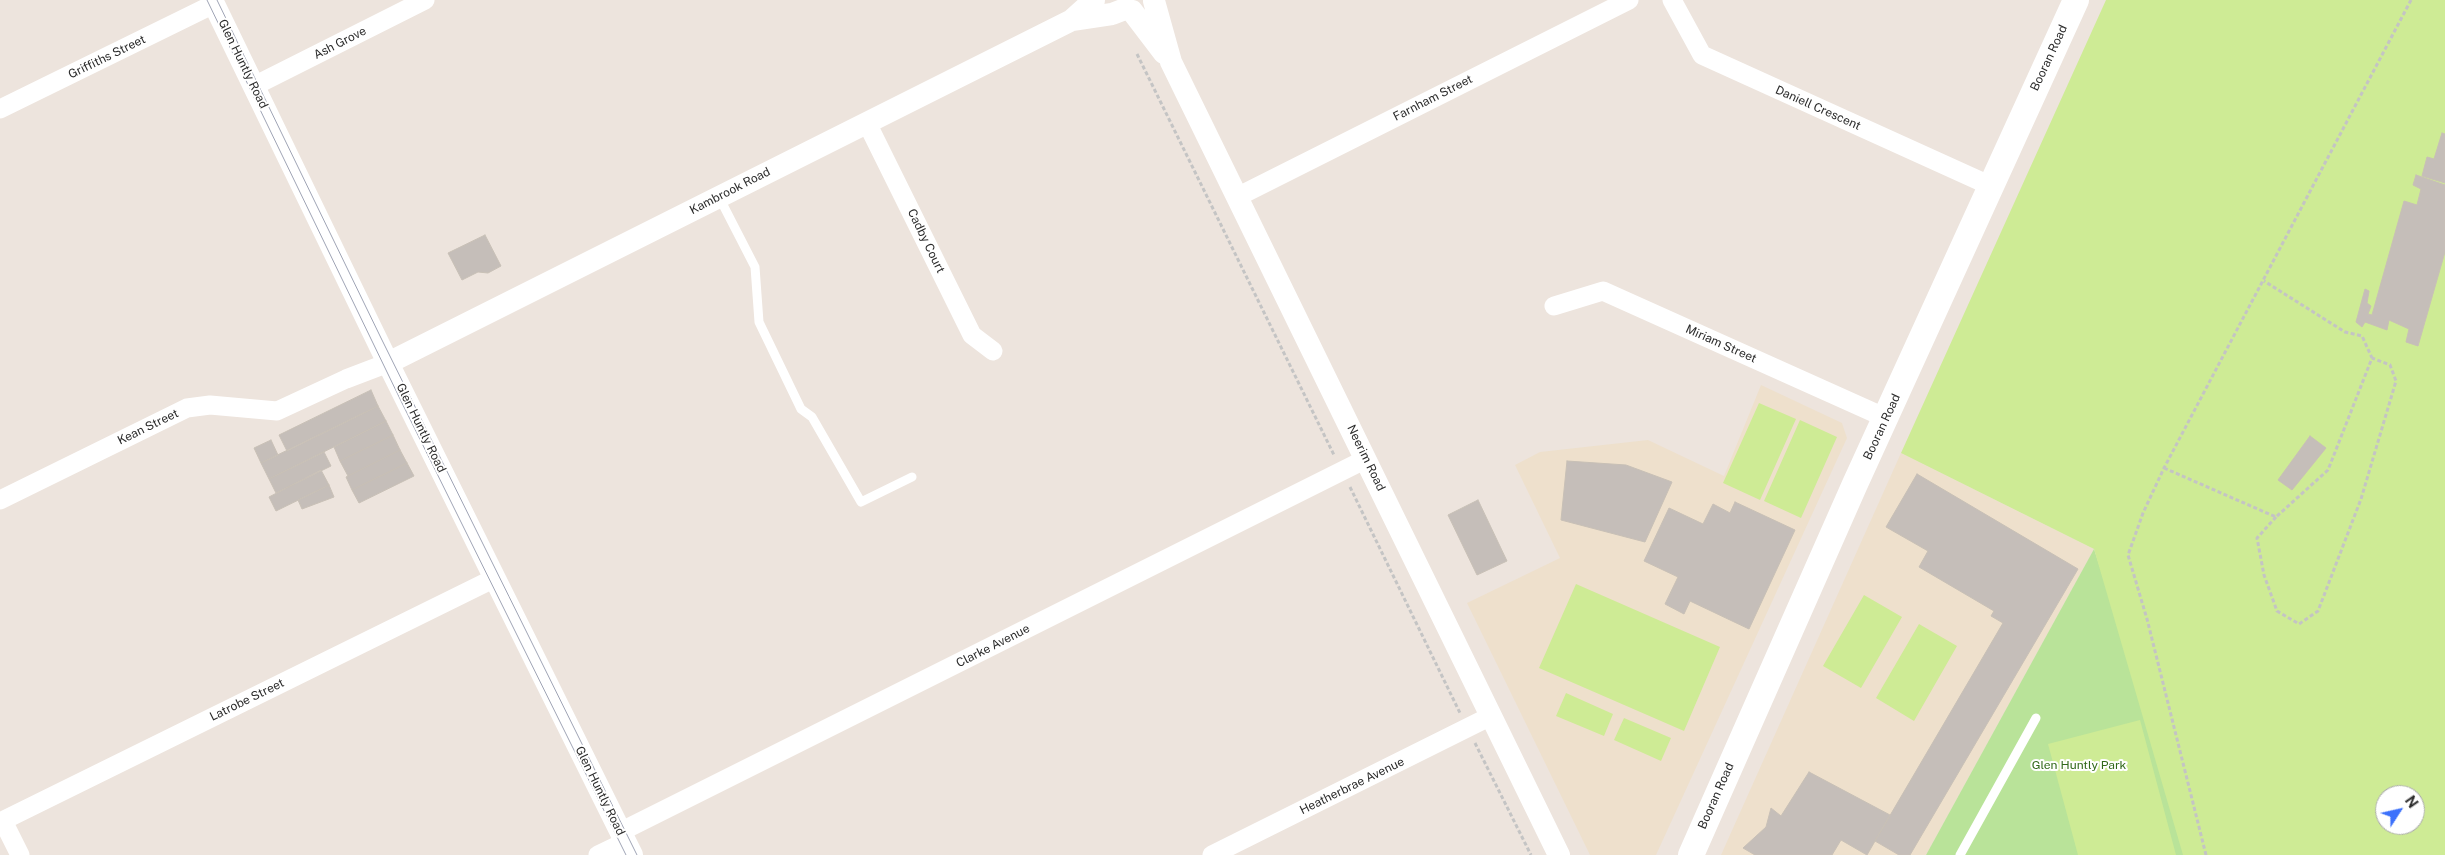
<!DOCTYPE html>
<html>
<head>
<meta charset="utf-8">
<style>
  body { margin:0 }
  #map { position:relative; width:2445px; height:855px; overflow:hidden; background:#ede4dd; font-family:"Public Sans",sans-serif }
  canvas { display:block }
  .north { position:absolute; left:2375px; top:785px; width:50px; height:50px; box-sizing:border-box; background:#fff; border:1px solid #aaa; border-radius:50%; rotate:55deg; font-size:14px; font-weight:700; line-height:20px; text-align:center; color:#2b2b2b }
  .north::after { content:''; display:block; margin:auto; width:18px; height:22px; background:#3c71fb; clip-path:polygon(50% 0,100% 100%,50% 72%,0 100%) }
</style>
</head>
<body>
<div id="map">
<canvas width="2445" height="855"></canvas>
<div class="north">N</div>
</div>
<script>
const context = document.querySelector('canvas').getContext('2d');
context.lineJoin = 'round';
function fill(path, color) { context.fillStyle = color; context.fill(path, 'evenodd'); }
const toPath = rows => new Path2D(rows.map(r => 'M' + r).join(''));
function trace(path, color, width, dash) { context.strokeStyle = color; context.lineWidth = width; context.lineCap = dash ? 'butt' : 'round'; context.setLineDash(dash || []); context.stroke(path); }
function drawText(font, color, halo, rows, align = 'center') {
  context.font = font + ' "Public Sans",sans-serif'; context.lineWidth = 4; context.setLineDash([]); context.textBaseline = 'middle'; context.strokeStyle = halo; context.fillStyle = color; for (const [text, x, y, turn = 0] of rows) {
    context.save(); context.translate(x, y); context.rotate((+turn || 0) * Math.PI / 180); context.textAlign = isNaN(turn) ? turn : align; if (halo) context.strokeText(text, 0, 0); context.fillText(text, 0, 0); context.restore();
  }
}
fill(toPath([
  [1761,385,1842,423,1847,438,1656,855,1590,855,1467,603,1560,558,1515,465,1540,452,1648,440,1724,476],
  [1901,453,2094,549,1926,855,1721,855]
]), '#eee0cc');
fill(toPath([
  [2094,549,2195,855,1926,855]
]), '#b9e399');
fill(toPath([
  [2106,0,2445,0,2445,855,2183,855,2094,549,1901,453],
  [2385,795,2415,795,2415,825,2385,825],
  [1759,403,1796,419,1760,500,1723,483],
  [1800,420,1837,437,1801,518,1764,501],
  [1576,584,1720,647,1684,731,1539,668],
  [1864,595,1902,617,1861,688,1823,666],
  [1919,624,1957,646,1914,721,1876,698],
  [1566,693,1613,714,1604,736,1556,716],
  [1624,718,1671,738,1661,761,1614,740],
  [2140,720,2176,855,2078,855,2048,744]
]), '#ceeb95');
const building = toPath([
  [2442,133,2445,134,2445,183,2422,176,2427,157,2434,159,2442,133],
  [2416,175,2445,185,2445,252,2418,346,2406,342,2409,329,2389,320,2387,330,2365,322,2362,327,2356,322,2365,289,2369,291,2367,303,2371,306,2368,314,2372,315,2404,201,2417,205,2421,189,2413,185,2416,175],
  [485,235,501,266,488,273,478,272,462,280,448,253,485,235],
  [371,390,378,406,287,451,279,435,371,390],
  [378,406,386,421,269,479,261,463,378,406],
  [386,421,393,435,340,461,334,447,386,421],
  [393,435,400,450,348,476,340,461,393,435],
  [2310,436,2326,448,2292,490,2278,480,2310,436],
  [271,440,278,455,261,463,254,448,271,440],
  [400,450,407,463,352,490,346,477,400,450],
  [324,452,331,466,276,493,269,479,324,452],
  [1567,461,1626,465,1672,482,1645,542,1561,520,1567,461],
  [407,463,414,476,359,503,352,490,407,463],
  [321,470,329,485,276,511,269,497,321,470],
  [1917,474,2078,569,1910,855,1899,855,1875,841,2003,623,1991,616,1994,611,1919,567,1928,551,1886,527,1917,474],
  [329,485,334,497,302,509,298,500,329,485],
  [1478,500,1507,561,1477,575,1448,515,1478,500],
  [1735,502,1795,530,1749,629,1690,601,1684,614,1665,604,1678,577,1644,561,1669,508,1703,524,1713,504,1730,513,1735,502],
  [1809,772,1890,815,1867,855,1841,840,1832,855,1755,855,1743,848,1766,827,1771,808,1781,816,1809,772]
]);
fill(building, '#c5beb9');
trace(building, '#c8c0b6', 1);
trace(toPath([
  [1137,54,1334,455],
  [2164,468,2276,517,2328,470,2372,358,2362,336,2345,332,2264,281],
  [1350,487,1460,713],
  [2276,517,2257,538,2264,575,2277,611,2299,624,2318,611,2361,499,2396,381,2390,365,2372,358],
  [1475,743,1531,855],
  [2206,855,2147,619,2128,555,2143,513,2164,468,2411,0]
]), '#c4c4c4', 3, [4, 2.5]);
trace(toPath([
  [719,197,755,267,759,322,801,409,812,417,861,502,912,477],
  [1960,855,2036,718]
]), '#fff', 9);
trace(toPath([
  [1672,0,1702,55,1991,186],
  [254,86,425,0],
  [0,109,214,4],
  [867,123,972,335,993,351],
  [1237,197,1629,0],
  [1554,306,1603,291,1886,418],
  [0,500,187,408,210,405,277,411,346,379,388,363],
  [3,821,20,855],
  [0,822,495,578],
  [620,832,1366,459],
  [598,855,625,842],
  [1212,855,1491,716]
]), '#fff', 19);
trace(toPath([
  [212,0,388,363,632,855],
  [1154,1,1171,62,1559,855],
  [1132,11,1164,53],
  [1072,20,1112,14,1125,9],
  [388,363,1072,20,1094,0]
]), '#fff', 22);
trace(toPath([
  [1691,855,1855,484,2076,0]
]), '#fff', 26);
trace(toPath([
  [207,0,402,403,626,855],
  [217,0,381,338,637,855]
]), '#9fa4b5', 1);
drawText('12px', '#2b2b2b', '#fff', [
  ["Ash Grove",340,43,-27],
  ["Griffiths Street",107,57,-26],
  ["Booran Road",2049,58,-65],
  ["Glen Huntly Road",243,64,64],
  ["Farnham Street",1433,98,-27],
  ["Daniell Crescent",1818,108,24],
  ["Kambrook Road",730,191,-27],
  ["Cadby Court",926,241,64],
  ["Miriam Street",1721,344,24],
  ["Kean Street",148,427,-26],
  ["Booran Road",1882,427,-65],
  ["Glen Huntly Road",421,428,64],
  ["Neerim Road",1366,458,64],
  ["Clarke Avenue",993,646,-27],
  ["Latrobe Street",247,700,-26],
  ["Heatherbrae Avenue",1352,786,-26],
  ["Glen Huntly Road",600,791,64],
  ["Booran Road",1716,796,-66]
]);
drawText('12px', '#31691a', '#fff', [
  ["Glen Huntly Park",2079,765]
]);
</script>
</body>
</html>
